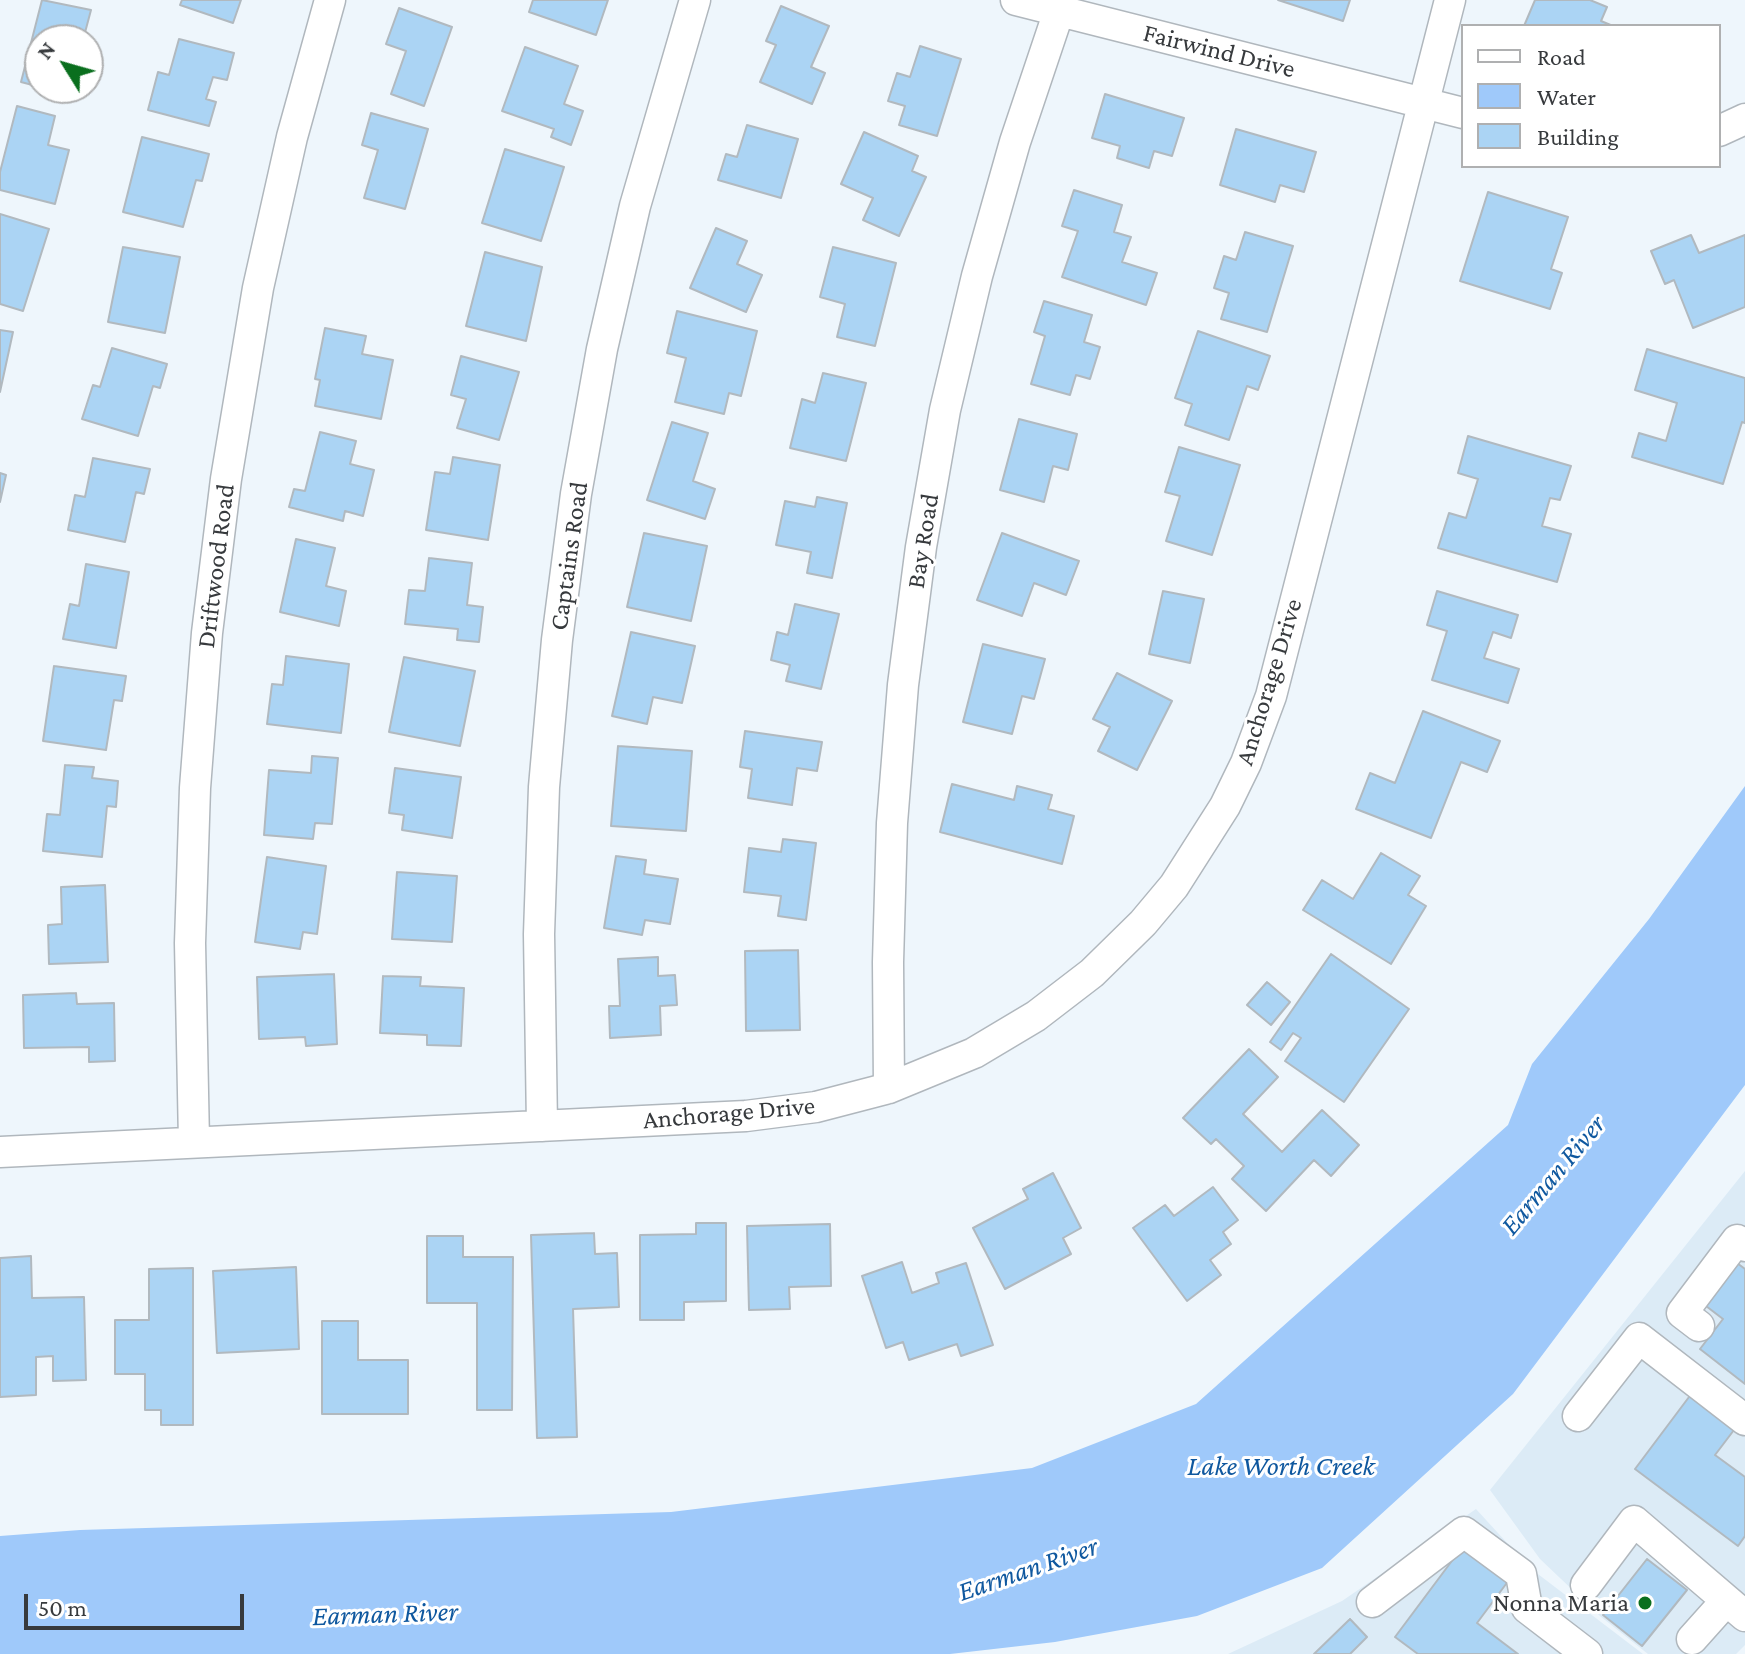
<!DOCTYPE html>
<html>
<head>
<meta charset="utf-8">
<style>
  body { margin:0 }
  #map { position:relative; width:1745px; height:1654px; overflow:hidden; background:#eef6fc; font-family:"Crimson Pro",serif }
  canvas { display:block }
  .legend { position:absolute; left:1461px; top:24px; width:260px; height:144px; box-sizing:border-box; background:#fff; border:2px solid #afb0b1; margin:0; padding:10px 14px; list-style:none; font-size:24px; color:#373a3d }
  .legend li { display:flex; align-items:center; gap:16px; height:40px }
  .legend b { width:40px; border:2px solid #afb0b1 }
  .north { position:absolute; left:24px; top:24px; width:80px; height:80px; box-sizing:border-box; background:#fff; border:2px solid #afb0b1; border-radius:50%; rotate:307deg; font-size:22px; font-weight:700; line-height:32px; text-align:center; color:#373a3d }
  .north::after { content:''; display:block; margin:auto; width:28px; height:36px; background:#0a6f1e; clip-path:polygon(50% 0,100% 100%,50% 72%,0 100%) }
  .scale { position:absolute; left:24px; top:1594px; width:220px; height:36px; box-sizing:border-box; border:4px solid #373a3d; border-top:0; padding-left:10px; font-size:24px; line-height:28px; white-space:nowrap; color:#373a3d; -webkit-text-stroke:6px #fff; paint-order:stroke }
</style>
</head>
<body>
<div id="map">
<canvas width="1745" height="1654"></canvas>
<ul class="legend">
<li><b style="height:10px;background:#fff"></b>Road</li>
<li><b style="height:22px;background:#9fc9fa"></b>Water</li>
<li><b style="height:22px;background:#abd4f4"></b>Building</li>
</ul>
<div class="north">N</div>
<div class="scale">50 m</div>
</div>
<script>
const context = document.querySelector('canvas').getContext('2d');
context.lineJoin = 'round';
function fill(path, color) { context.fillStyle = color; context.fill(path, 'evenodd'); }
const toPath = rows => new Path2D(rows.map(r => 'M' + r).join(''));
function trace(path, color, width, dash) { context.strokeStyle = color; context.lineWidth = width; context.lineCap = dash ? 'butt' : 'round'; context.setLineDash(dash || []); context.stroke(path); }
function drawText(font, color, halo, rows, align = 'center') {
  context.font = font + ' "Crimson Pro",serif'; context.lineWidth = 6; context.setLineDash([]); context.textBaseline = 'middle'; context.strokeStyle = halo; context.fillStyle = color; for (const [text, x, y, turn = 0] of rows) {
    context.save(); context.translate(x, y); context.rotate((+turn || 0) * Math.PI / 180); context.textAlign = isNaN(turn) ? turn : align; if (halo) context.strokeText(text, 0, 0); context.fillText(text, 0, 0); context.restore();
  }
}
fill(toPath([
  [1745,1171,1745,1645,1736,1654,1648,1654,1600,1616,1540,1559,1490,1490],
  [1476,1509,1530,1568,1643,1654,1228,1654,1342,1601]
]), '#dcebf6');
fill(toPath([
  [1745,786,1745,1085,1513,1394,1322,1568,1197,1616,1055,1642,950,1654,0,1654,0,1536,80,1530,671,1512,1032,1468,1196,1404,1508,1125,1532,1064,1649,919]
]), '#9fc9fa');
const building = toPath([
  [42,0,91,10,83,40,40,40,40,87,21,82,42,0],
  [182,0,241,0,233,23,180,5,182,0],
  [533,0,608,0,596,35,529,12,533,0],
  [1278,0,1350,0,1343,21,1278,0],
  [1535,0,1590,0,1607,7,1601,21,1613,26,1524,26,1535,0],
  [781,6,829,26,811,67,825,73,812,104,760,82,776,45,766,41,781,6],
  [399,8,452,27,424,106,391,94,406,51,386,44,399,8],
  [179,39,234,53,227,80,213,77,206,99,216,102,209,126,148,110,158,72,169,75,179,39],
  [920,46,961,59,937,136,899,125,905,106,888,101,897,73,910,77,920,46],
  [525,47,578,66,564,104,583,111,571,145,551,137,554,129,502,111,525,47],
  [45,88,70,88,68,94,45,88],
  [1105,94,1184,118,1172,156,1154,151,1149,168,1117,158,1120,146,1092,138,1105,94],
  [17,106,55,116,48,145,69,150,55,204,0,190,0,172,17,106],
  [371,113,428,129,405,209,364,198,378,150,362,145,371,113],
  [747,125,798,139,781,198,718,180,726,154,737,157,747,125],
  [1236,129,1316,152,1304,192,1280,185,1275,202,1220,185,1236,129],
  [864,132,918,156,912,171,926,177,899,236,863,220,873,198,841,184,864,132],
  [142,137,209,154,202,181,196,180,183,227,123,212,142,137],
  [505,149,564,167,541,241,482,223,505,149],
  [1074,190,1122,205,1114,232,1131,237,1122,262,1157,273,1146,305,1062,277,1078,231,1062,226,1074,190],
  [1488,192,1568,217,1551,269,1562,273,1550,309,1460,281,1488,192],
  [0,214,49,229,23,311,0,304,0,214],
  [716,228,747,241,737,264,762,275,746,312,690,288,716,228],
  [1245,232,1293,246,1267,332,1221,319,1229,293,1214,288,1224,256,1236,260,1245,232],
  [1691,235,1699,253,1745,235,1745,307,1693,328,1674,280,1665,284,1651,251,1691,235],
  [123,247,180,257,165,333,108,322,123,247],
  [833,247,896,263,875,346,837,337,845,304,820,297,833,247],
  [485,252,542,267,526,341,466,326,485,252],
  [1044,301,1092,315,1084,342,1100,347,1090,379,1076,375,1070,395,1031,384,1045,336,1034,332,1044,301],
  [677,311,757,331,741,396,729,393,724,414,675,402,686,358,667,353,677,311],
  [325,328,366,336,362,354,393,360,381,419,315,406,320,380,315,379,325,328],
  [0,330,13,332,0,392,0,330],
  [1198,331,1270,356,1258,390,1247,386,1229,440,1185,425,1192,404,1175,398,1198,331],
  [112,348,167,364,160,388,153,386,138,436,82,419,93,385,100,387,112,348],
  [1647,349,1745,378,1745,423,1742,422,1723,484,1632,457,1639,433,1666,441,1677,403,1635,390,1647,349],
  [461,356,519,372,499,440,457,428,466,399,451,395,461,356],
  [823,373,866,383,846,461,790,448,802,399,815,403,823,373],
  [1019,419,1077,434,1068,470,1053,466,1044,502,1000,490,1019,419],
  [672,422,708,433,693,481,715,489,705,519,647,500,672,422],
  [320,432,356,441,350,464,374,470,363,516,345,511,343,521,289,507,294,489,305,491,320,432],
  [1468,436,1571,466,1560,500,1550,498,1542,526,1571,534,1557,582,1438,548,1449,513,1466,518,1478,479,1458,473,1468,436],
  [1179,447,1240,465,1212,555,1166,541,1180,496,1165,492,1179,447],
  [453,457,500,465,488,540,426,530,435,472,450,474,453,457],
  [93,458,150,469,144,494,136,492,125,542,68,530,75,495,85,497,93,458],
  [0,473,6,475,0,502,0,473],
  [817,497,847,503,832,578,807,573,811,552,776,545,785,501,815,507,817,497],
  [644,533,707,546,691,621,627,607,644,533],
  [1002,533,1079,561,1066,595,1034,583,1022,616,977,600,1002,533],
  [296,539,335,548,326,586,346,591,339,626,280,612,296,539],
  [429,558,472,563,467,605,483,607,479,642,457,640,458,629,405,624,409,590,425,591,429,558],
  [86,564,129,572,116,648,63,639,70,604,79,606,86,564],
  [1163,591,1204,599,1190,663,1149,654,1163,591],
  [1437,591,1518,615,1511,638,1493,632,1484,658,1519,669,1508,703,1432,680,1447,631,1427,625,1437,591],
  [795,604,839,614,821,689,786,681,790,665,771,660,777,632,788,635,795,604],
  [631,632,695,646,682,703,653,697,647,724,612,716,631,632],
  [983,644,1045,659,1034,699,1022,696,1012,734,963,722,983,644],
  [286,656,349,664,341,733,267,724,272,684,283,685,286,656],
  [404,657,475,671,460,746,389,732,404,657],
  [54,666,126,676,122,701,114,700,106,750,43,741,54,666],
  [1117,673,1172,701,1137,770,1098,751,1110,727,1093,719,1117,673],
  [1423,711,1500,741,1487,772,1461,762,1431,838,1356,809,1370,773,1395,783,1423,711],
  [745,731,822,742,817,771,797,768,792,805,748,798,752,769,740,767,745,731],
  [618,746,692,751,686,831,611,826,618,746],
  [312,756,338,758,332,824,315,823,313,839,264,835,269,770,311,773,312,756],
  [65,765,94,767,92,778,118,781,116,807,107,806,102,857,43,851,47,814,60,815,65,765],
  [395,768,461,777,452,838,402,830,404,815,389,813,395,768],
  [952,784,1014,800,1017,786,1052,795,1048,809,1074,816,1062,864,940,832,952,784],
  [783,839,816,843,806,920,778,916,781,896,744,892,749,848,781,852,783,839],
  [1381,853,1420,876,1408,895,1426,906,1391,964,1303,910,1322,880,1353,899,1381,853],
  [616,856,646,860,644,874,678,879,670,924,645,920,642,935,604,928,616,856],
  [267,857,326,866,317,934,303,932,300,949,255,942,267,857],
  [397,872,457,876,452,942,392,939,397,872],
  [105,885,108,962,49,964,48,925,62,924,61,887,105,885],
  [798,950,800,1030,746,1031,745,951,798,950],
  [1331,954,1409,1009,1344,1102,1285,1061,1301,1038,1293,1033,1281,1050,1270,1042,1331,954],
  [658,957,658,976,675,975,677,1005,660,1006,661,1035,610,1038,609,1006,620,1006,618,959,658,957],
  [334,974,337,1044,306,1046,305,1037,259,1039,257,977,334,974],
  [383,976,421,977,420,986,464,988,461,1046,427,1045,427,1035,380,1033,383,976],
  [1267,982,1290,1002,1271,1025,1247,1005,1267,982],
  [76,993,77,1004,114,1003,115,1061,89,1062,89,1047,24,1048,23,995,76,993],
  [1249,1049,1278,1077,1243,1114,1282,1152,1322,1110,1359,1145,1331,1176,1314,1160,1266,1211,1232,1179,1244,1166,1216,1139,1211,1144,1183,1118,1249,1049],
  [1053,1173,1081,1228,1063,1238,1071,1254,1005,1289,973,1228,1028,1199,1023,1189,1053,1173],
  [1213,1187,1238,1220,1223,1232,1231,1244,1210,1260,1221,1275,1187,1301,1133,1228,1165,1205,1174,1216,1213,1187],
  [696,1223,726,1223,726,1301,684,1302,684,1320,640,1320,640,1235,696,1234,696,1223],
  [830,1224,831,1286,789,1287,790,1309,749,1310,747,1226,830,1224],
  [594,1233,595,1254,617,1253,619,1307,573,1309,577,1437,537,1438,531,1235,594,1233],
  [427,1236,463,1236,463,1257,513,1257,512,1410,477,1410,477,1303,427,1303,427,1236],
  [31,1256,32,1298,84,1297,86,1380,53,1381,53,1356,36,1357,36,1395,0,1397,0,1258,31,1256],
  [902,1262,912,1293,939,1283,936,1273,966,1263,993,1345,961,1356,957,1344,909,1360,903,1342,886,1348,862,1276,902,1262],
  [1737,1263,1745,1269,1745,1384,1700,1349,1723,1319,1706,1306,1737,1263],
  [296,1267,299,1349,217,1353,213,1271,296,1267],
  [193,1268,193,1425,161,1425,161,1410,145,1410,145,1374,115,1374,115,1320,149,1320,149,1269,193,1268],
  [322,1321,358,1321,358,1360,408,1360,408,1414,322,1414,322,1321],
  [1692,1393,1737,1426,1715,1455,1745,1477,1745,1536,1738,1546,1635,1469,1692,1393],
  [1463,1546,1509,1580,1477,1623,1518,1654,1418,1654,1395,1637,1463,1546],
  [1647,1559,1687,1590,1642,1646,1603,1615,1647,1559],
  [1350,1619,1367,1637,1350,1654,1314,1654,1350,1619]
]);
fill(building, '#abd4f4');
trace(building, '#b1b9bf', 2);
const minor = toPath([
  [1016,0,1463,113],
  [1719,131,1745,119],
  [889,1088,888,962,892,823,903,685,921,547,945,410,977,276,1015,142,1059,11],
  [542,1126,539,934,544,787,557,640,576,494,602,349,635,206,695,0],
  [194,1142,190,943,195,788,207,633,226,479,258,288,292,137,330,0],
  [0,1152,746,1116,816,1107,889,1088,974,1053,1036,1016,1092,973,1143,923,1174,886,1225,806,1246,763,1271,696,1450,0],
  [1699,1326,1682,1313,1737,1240,1745,1246],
  [1578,1416,1639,1338,1745,1420],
  [1586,1585,1634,1521,1745,1616],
  [1372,1602,1464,1532,1521,1574,1527,1608,1587,1654],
  [1692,1639,1726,1601]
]);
trace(minor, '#b0b7bd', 33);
trace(minor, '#fff', 30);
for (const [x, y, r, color] of [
  [1645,1603,8,"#0a6f1e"]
]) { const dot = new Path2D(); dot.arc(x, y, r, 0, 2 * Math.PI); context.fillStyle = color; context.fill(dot); trace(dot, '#fff', 3); }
drawText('26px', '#373a3d', '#fff', [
  ["Fairwind Drive",1219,51,14],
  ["Bay Road",923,541,-81],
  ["Captains Road",569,556,-82],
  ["Driftwood Road",216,566,-83],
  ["Anchorage Drive",1269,682,-73],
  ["Anchorage Drive",729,1113,-5]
]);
drawText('26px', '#373a3d', '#fff', [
  ["Nonna Maria",1629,1603]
], 'right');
drawText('italic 28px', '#0f589f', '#fff', [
  ["Earman River",1553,1175,-50],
  ["Lake Worth Creek",1281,1466],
  ["Earman River",1028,1569,-19],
  ["Earman River",385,1614,-2]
]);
</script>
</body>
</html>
